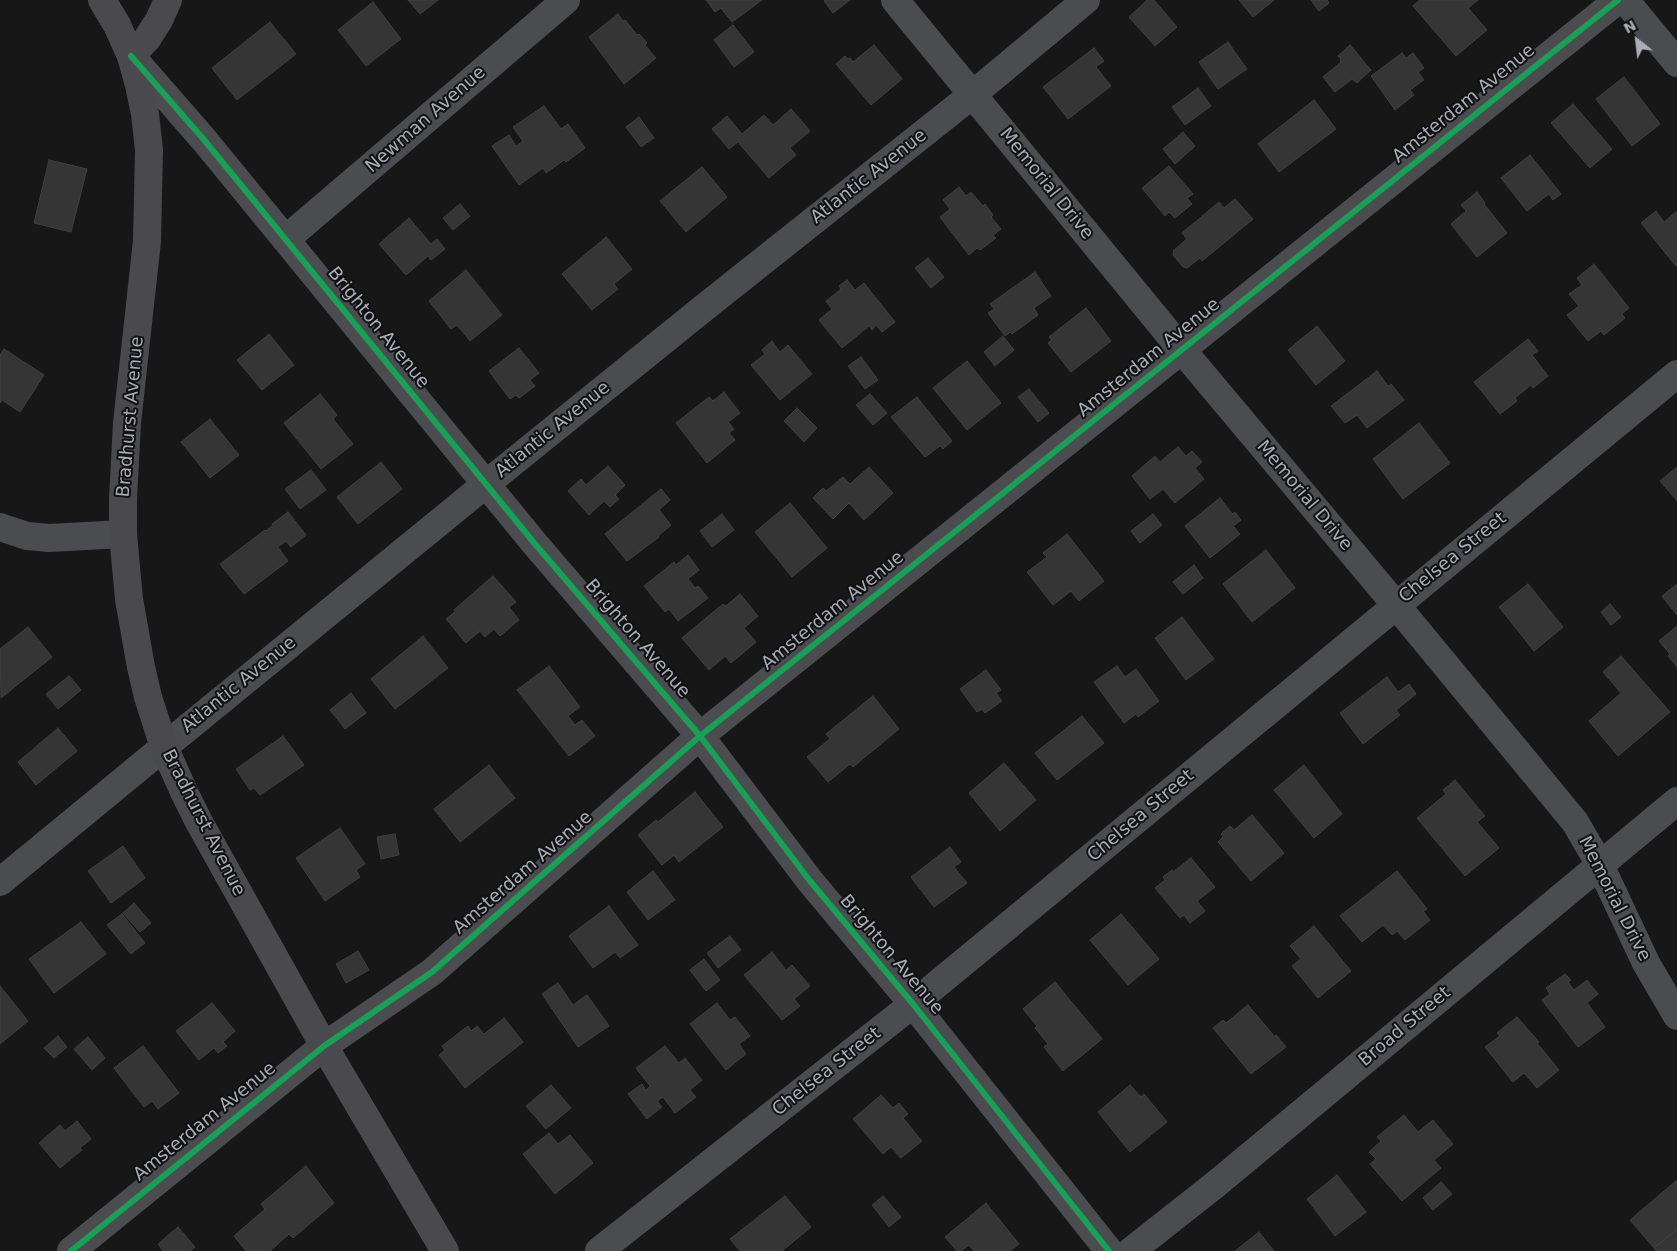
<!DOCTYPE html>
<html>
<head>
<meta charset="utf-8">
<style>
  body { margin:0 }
  #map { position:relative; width:1677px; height:1251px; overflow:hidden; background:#171717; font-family:"DejaVu Sans",sans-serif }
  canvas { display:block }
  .north { position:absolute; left:1612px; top:15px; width:50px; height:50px; -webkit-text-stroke:4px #111113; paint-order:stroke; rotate:331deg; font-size:14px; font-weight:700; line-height:20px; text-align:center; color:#a8adb8 }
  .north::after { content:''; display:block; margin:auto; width:18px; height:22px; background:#a8adb8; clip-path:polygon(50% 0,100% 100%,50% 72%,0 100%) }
</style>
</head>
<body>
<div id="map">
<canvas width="1677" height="1251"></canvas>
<div class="north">N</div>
</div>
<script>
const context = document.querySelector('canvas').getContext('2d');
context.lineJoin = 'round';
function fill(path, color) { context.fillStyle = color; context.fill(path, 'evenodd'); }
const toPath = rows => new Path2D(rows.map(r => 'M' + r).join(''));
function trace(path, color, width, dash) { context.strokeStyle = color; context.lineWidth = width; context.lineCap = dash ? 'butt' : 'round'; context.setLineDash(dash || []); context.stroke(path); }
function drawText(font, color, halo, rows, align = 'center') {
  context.font = font + ' "DejaVu Sans",sans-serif'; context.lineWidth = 4; context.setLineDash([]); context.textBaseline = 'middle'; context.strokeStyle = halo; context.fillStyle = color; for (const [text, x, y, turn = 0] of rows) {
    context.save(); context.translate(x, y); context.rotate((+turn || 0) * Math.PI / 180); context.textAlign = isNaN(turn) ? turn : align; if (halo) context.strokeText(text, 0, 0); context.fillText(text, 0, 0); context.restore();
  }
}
const building = toPath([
  [408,0,438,0,420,14,408,0],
  [706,0,762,0,732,22,721,8,715,12,706,0],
  [825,0,850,0,833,13,824,1,825,0],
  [1147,0,1154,0,1177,27,1155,46,1129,17,1147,0],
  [1239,0,1274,0,1253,17,1239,0],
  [1311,0,1327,0,1329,3,1319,11,1311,0],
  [1420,0,1478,0,1468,8,1487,30,1456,56,1413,6,1420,0],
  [373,2,401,39,366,66,338,30,373,2],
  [618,14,623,21,625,20,637,35,639,34,647,43,645,45,656,58,624,84,589,37,618,14],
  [270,22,296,54,237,100,212,68,270,22],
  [733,25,754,52,734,67,714,40,733,25],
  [1228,42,1247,69,1218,89,1199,62,1228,42],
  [874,45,902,79,871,105,836,64,845,56,848,59,850,58,853,62,874,45],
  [1350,45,1371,70,1357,83,1352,79,1335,92,1323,77,1341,62,1340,61,1341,59,1338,56,1350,45],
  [1094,48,1104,61,1096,67,1111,86,1068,119,1043,87,1094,48],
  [1402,53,1406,58,1413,53,1424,68,1418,72,1424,80,1410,90,1414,95,1395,110,1371,76,1402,53],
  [1624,77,1660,124,1632,146,1596,99,1624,77],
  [1198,88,1211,106,1185,125,1172,107,1198,88],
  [1314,100,1336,129,1279,172,1258,144,1314,100],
  [1573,104,1612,149,1590,168,1551,123,1573,104],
  [544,106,561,129,568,124,585,148,566,162,564,160,546,173,543,168,519,185,492,146,509,135,516,146,523,141,513,127,544,106],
  [791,109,810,131,790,148,796,155,769,178,738,142,729,149,712,129,727,116,742,134,764,115,773,125,791,109],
  [639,117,654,138,641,147,626,127,639,117],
  [1183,132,1195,146,1175,164,1163,149,1183,132],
  [1530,155,1561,194,1553,200,1549,194,1527,211,1501,178,1530,155],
  [49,160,87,169,71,232,34,223,49,160],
  [1169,166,1193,194,1187,198,1192,204,1175,218,1169,212,1165,216,1142,188,1169,166],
  [702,167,727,197,686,232,660,201,702,167],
  [959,187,966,196,971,192,983,206,985,204,993,215,991,217,1001,229,993,235,996,238,980,250,977,248,969,255,940,217,950,209,943,200,959,187],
  [1477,192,1485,203,1484,204,1507,233,1477,257,1451,224,1466,211,1461,205,1477,192],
  [1235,199,1253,219,1202,261,1200,258,1187,268,1183,267,1173,255,1174,250,1187,239,1182,233,1219,202,1224,208,1235,199],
  [460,204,470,216,453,230,443,218,460,204],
  [1656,211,1664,222,1677,211,1677,265,1676,266,1641,223,1656,211],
  [409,218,431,244,437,239,445,249,431,260,428,256,406,275,379,244,409,218],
  [606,237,632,269,614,284,618,289,592,310,562,274,606,237],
  [928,258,944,277,931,288,915,268,928,258],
  [1594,264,1629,308,1622,314,1625,318,1604,335,1601,331,1588,341,1567,315,1579,306,1569,294,1582,285,1577,278,1594,264],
  [466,270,502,315,470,341,457,325,451,329,429,301,466,270],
  [1035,272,1051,296,1034,308,1038,315,1012,334,1010,332,1005,336,988,313,994,309,990,304,1035,272],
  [847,280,855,290,864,283,895,322,882,332,876,325,872,330,869,326,842,348,819,320,832,309,826,301,841,289,839,286,847,280],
  [1086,308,1111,341,1071,372,1048,343,1052,340,1049,337,1086,308],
  [1317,326,1345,361,1316,385,1288,350,1317,326],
  [269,334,294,365,262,390,237,360,269,334],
  [1003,336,1014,350,995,366,984,352,1003,336],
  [1528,339,1538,351,1532,355,1548,376,1533,388,1531,385,1515,398,1517,401,1500,414,1474,382,1528,339],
  [772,341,780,352,788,345,812,374,780,400,751,365,765,354,762,350,772,341],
  [519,348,539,373,530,380,535,386,519,398,516,395,510,399,489,371,519,348],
  [4,349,44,375,20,412,2,400,0,403,0,355,4,349],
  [861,357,878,380,865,389,848,366,861,357],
  [967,361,1001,403,967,430,933,388,967,361],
  [1377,371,1388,386,1391,384,1404,400,1367,428,1357,415,1345,423,1331,406,1377,371],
  [1029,389,1049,413,1038,422,1018,397,1029,389],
  [724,392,740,413,728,422,734,429,729,433,735,440,707,463,676,423,709,397,713,401,724,392],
  [320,394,337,415,333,419,353,444,321,469,284,423,320,394],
  [870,394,887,413,873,425,856,405,870,394],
  [917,397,952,441,943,449,940,446,925,457,891,417,917,397],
  [797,408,817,428,804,442,784,421,797,408],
  [210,419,239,455,210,478,181,442,210,419],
  [1419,423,1450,463,1403,499,1373,459,1419,423],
  [1178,447,1186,456,1192,451,1202,462,1195,468,1204,479,1175,503,1163,489,1150,499,1132,476,1155,456,1160,462,1178,447],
  [381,462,402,489,358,524,337,497,381,462],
  [608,466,625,485,615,495,619,499,610,507,604,501,589,515,568,491,581,479,586,485,608,466],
  [869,467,893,493,864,520,849,503,833,519,813,498,823,488,826,491,843,477,850,484,869,467],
  [1677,467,1677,501,1660,481,1677,467],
  [311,470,326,490,300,509,285,489,311,470],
  [661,489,670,500,659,510,671,525,658,536,659,537,627,561,605,534,661,489],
  [1220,498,1232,514,1235,512,1241,520,1233,526,1240,534,1210,558,1185,526,1220,498],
  [790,503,827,548,792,577,755,532,790,503],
  [288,512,306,535,291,547,286,541,278,547,288,561,244,594,220,564,265,530,266,531,273,525,272,524,288,512],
  [722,514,734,530,712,547,700,531,722,514],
  [1153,514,1162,525,1140,543,1131,531,1153,514],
  [1067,534,1104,581,1079,601,1071,591,1053,605,1027,572,1047,557,1043,553,1067,534],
  [1266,550,1295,588,1252,622,1223,584,1266,550],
  [688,555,699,570,688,579,695,588,698,586,708,598,678,621,669,609,665,612,644,586,674,562,676,565,688,555],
  [1194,565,1203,578,1183,594,1173,582,1194,565],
  [493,576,516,602,509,607,519,620,500,636,494,629,485,637,480,631,466,643,446,619,455,612,454,610,493,576],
  [1528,584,1563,627,1534,651,1499,607,1528,584],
  [1677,584,1677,615,1662,596,1677,584],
  [740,594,758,616,744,628,756,642,731,663,725,656,709,670,682,638,723,604,726,606,740,594],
  [1610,604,1621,617,1611,625,1601,612,1610,604],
  [1182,617,1214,659,1186,680,1155,638,1182,617],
  [1677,626,1677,667,1668,656,1670,654,1659,641,1677,626],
  [28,627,52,657,1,698,0,649,28,627],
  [423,636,448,668,395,709,371,679,423,636],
  [1621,656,1670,712,1618,756,1589,721,1621,693,1603,672,1621,656],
  [549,666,580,707,568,716,575,725,582,720,595,736,569,756,517,690,549,666],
  [1117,666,1125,677,1136,669,1159,701,1138,717,1136,714,1124,723,1094,682,1117,666],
  [986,670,1001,690,996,693,1002,701,985,713,982,709,977,712,960,689,986,670],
  [69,676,81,690,58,709,46,694,69,676],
  [1387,677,1398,692,1409,684,1416,694,1396,710,1400,715,1363,744,1340,713,1387,677],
  [351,693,366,713,345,729,330,710,351,693],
  [873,696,899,729,853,767,850,764,828,782,807,757,830,739,826,734,873,696],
  [1082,716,1104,743,1057,780,1035,753,1082,716],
  [58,728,77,751,36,785,18,762,58,728],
  [283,736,304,765,260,795,254,788,250,790,236,769,283,736],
  [1004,763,1036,800,1000,831,969,793,1004,763],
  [489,765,515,798,460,842,434,809,489,765],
  [1304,765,1342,814,1314,838,1274,790,1304,765],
  [1455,780,1485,816,1477,822,1499,848,1465,876,1417,818,1446,794,1443,790,1455,780],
  [695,792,723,827,679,862,674,855,662,865,638,835,656,820,658,822,695,792],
  [1252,815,1284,853,1251,881,1218,842,1223,837,1221,834,1230,826,1234,830,1252,815],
  [340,828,365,864,356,870,360,877,325,901,296,858,340,828],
  [395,834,399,855,381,859,377,837,395,834],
  [123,846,145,878,111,903,88,871,123,846],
  [950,847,961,862,954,867,967,883,934,907,911,877,950,847],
  [1191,858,1215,887,1197,901,1205,911,1190,923,1184,915,1180,918,1155,888,1165,880,1163,877,1172,870,1173,872,1191,858],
  [653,871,675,900,648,920,627,892,653,871],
  [1397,871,1427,909,1423,911,1430,920,1405,940,1397,931,1392,935,1383,925,1362,942,1340,916,1397,871],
  [134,903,151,923,140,932,123,913,134,903],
  [609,906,638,945,620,958,615,952,593,968,569,936,609,906],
  [122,914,145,943,131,954,107,925,122,914],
  [1121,914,1159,959,1128,985,1090,940,1121,914],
  [81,922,106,954,54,993,29,959,81,922],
  [1314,926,1351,971,1318,998,1292,966,1301,959,1290,946,1314,926],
  [730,936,741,950,718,968,707,953,730,936],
  [358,951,369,970,346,983,336,964,358,951],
  [772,952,786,970,792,965,810,986,794,999,800,1006,782,1020,744,975,772,952],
  [704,959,720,980,706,991,690,970,704,959],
  [1565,974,1571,980,1568,982,1574,990,1587,980,1598,994,1587,1003,1605,1027,1578,1047,1542,1000,1550,994,1546,988,1565,974],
  [1055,982,1102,1039,1063,1071,1044,1047,1048,1044,1035,1028,1037,1026,1023,1009,1055,982],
  [558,983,573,1005,587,995,609,1026,578,1047,542,994,558,983],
  [0,986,28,1021,0,1044,0,986],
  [212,1003,235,1031,223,1042,227,1046,218,1053,214,1048,199,1060,176,1031,212,1003],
  [717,1003,730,1020,735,1017,750,1036,739,1044,746,1054,726,1070,690,1024,717,1003],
  [1248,1005,1275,1037,1276,1035,1286,1047,1251,1074,1213,1028,1223,1020,1226,1023,1248,1005],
  [1517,1017,1539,1042,1537,1043,1559,1070,1537,1088,1524,1073,1513,1082,1485,1047,1500,1036,1497,1033,1517,1017],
  [504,1018,523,1042,465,1088,439,1055,445,1050,442,1046,468,1026,471,1031,477,1026,484,1034,504,1018],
  [58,1036,67,1047,54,1058,44,1048,58,1036],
  [88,1037,105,1058,92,1070,74,1049,88,1037],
  [143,1046,179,1093,158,1109,152,1101,144,1107,114,1068,143,1046],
  [665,1046,679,1063,685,1058,702,1080,690,1090,696,1097,675,1113,663,1097,657,1101,662,1107,647,1119,628,1094,642,1084,646,1090,650,1086,636,1068,665,1046],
  [551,1085,571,1108,546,1129,526,1106,551,1085],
  [1130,1085,1141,1097,1144,1094,1167,1122,1130,1152,1098,1112,1130,1085],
  [881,1095,893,1108,899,1103,908,1114,903,1118,922,1141,901,1158,891,1147,883,1154,853,1119,881,1095],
  [1404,1115,1418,1132,1433,1120,1453,1144,1434,1160,1441,1168,1402,1201,1370,1164,1376,1159,1369,1152,1381,1141,1377,1137,1404,1115],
  [77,1121,91,1139,80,1148,82,1150,60,1168,39,1143,60,1125,65,1131,77,1121],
  [549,1133,558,1144,570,1135,593,1163,555,1194,523,1154,549,1133],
  [306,1166,334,1203,293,1238,289,1234,270,1251,246,1251,234,1236,265,1209,261,1204,306,1166],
  [1337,1175,1366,1212,1335,1236,1307,1199,1337,1175],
  [1677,1180,1677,1229,1654,1248,1630,1220,1677,1180],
  [1441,1182,1452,1194,1433,1210,1423,1198,1441,1182],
  [785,1196,811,1227,782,1251,740,1251,730,1239,785,1196],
  [883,1196,901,1217,889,1227,872,1205,883,1196],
  [986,1203,1019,1244,1010,1251,974,1251,969,1245,961,1251,957,1251,945,1237,986,1203],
  [178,1227,195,1247,190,1251,163,1251,158,1244,178,1227],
  [1677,1229,1677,1251,1656,1251,1654,1248,1677,1229],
  [1259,1232,1274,1251,1235,1251,1259,1232]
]);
fill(building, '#353536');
trace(building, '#3f4043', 1);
trace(toPath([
  [895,0,1182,350,1396,605,1575,822,1600,865,1646,963,1677,1016],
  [1625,0,1677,63],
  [131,56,205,141,535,544,700,736,810,881,913,1004,1109,1251],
  [286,239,566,0],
  [0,527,27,536,49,538,123,534],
  [0,882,164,747,486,484,705,307,972,95,1086,0],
  [71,1251,324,1046,432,972,700,736,1618,0],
  [1131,1251,1216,1184,1677,801]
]), '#4b4c50', 28);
trace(toPath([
  [599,1251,913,1004,1677,374]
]), '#4b4c50', 28);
trace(toPath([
  [102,0,117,25,131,56,139,85,145,114,149,150,147,241,127,423,123,499,123,534,129,599,141,667,148,697,164,747,185,794,199,822,324,1046,445,1251],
  [131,56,147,39,159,20,168,0]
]), '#4a4a4e', 28);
trace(toPath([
  [131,56,205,141,535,544,700,736,810,881,913,1004,1109,1251],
  [71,1251,324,1046,432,972,700,736,1618,0]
]), '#1a9f57', 6);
drawText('18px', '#a8adb8', '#111113', [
  ["Amsterdam Avenue",1464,104,-39],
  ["Newman Avenue",426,120,-41],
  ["Atlantic Avenue",869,177,-38],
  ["Memorial Drive",1046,184,51],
  ["Brighton Avenue",378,328,51],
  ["Amsterdam Avenue",1149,358,-39],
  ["Bradhurst Avenue",131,417,-85],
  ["Atlantic Avenue",553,430,-39],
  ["Memorial Drive",1304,496,50],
  ["Chelsea Street",1453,558,-39],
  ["Amsterdam Avenue",833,611,-39],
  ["Brighton Avenue",637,639,49],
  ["Atlantic Avenue",239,685,-39],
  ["Chelsea Street",1141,816,-40],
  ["Bradhurst Avenue",203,823,63],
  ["Amsterdam Avenue",523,873,-41],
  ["Memorial Drive",1614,899,63],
  ["Brighton Avenue",891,955,50],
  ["Broad Street",1405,1027,-40],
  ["Chelsea Street",827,1072,-38],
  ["Amsterdam Avenue",205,1122,-39]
]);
</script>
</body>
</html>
